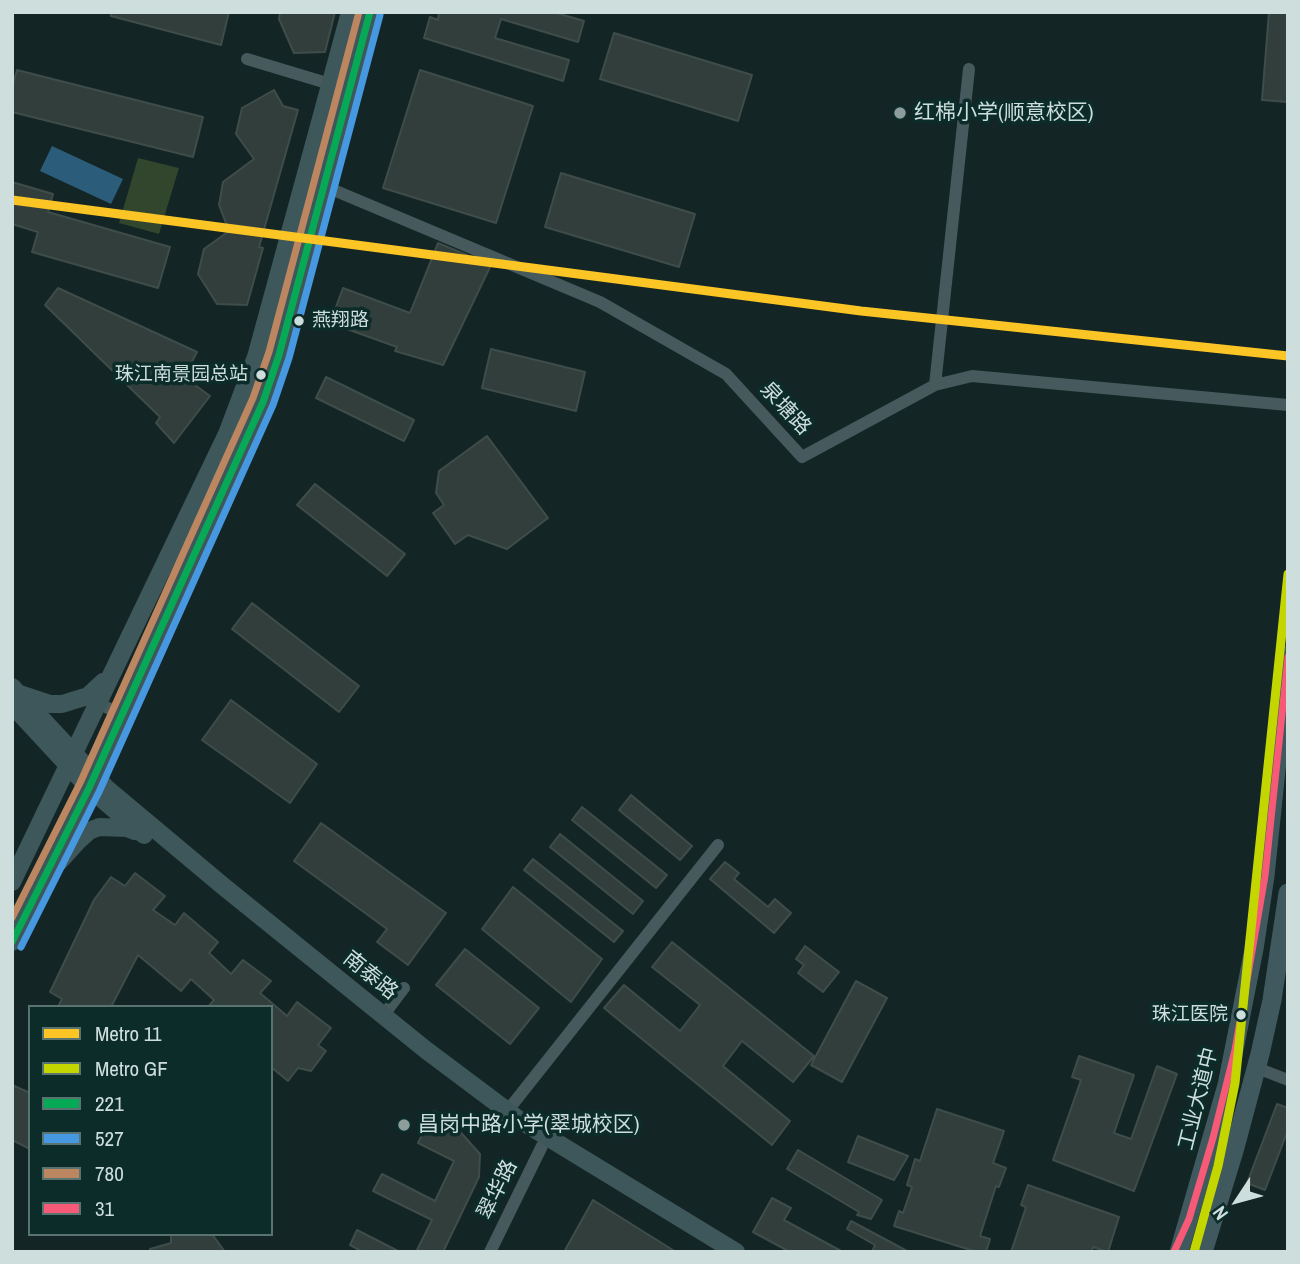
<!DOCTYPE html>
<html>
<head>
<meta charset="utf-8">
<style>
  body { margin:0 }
  #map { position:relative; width:1300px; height:1264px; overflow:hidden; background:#132524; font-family:"Archivo Narrow",sans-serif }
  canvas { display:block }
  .frame { position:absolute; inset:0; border:14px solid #cddedc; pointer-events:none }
  .legend { position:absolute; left:28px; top:1005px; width:245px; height:231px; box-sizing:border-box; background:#0c2c2a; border:2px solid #597371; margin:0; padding:9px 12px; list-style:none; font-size:21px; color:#cddedc }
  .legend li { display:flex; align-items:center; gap:14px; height:35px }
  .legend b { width:35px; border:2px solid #597371 }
  .north { position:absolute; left:1202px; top:1166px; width:70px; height:70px; -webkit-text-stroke:5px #0c2c2a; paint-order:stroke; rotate:234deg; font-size:19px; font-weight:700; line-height:28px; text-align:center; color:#cddedc }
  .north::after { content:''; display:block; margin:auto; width:24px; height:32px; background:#cddedc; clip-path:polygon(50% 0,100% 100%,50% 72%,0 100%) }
</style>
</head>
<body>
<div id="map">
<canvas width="1300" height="1264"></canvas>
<div class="frame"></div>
<ul class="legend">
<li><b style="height:9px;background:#fac525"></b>Metro 11</li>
<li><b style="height:9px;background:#c4d600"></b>Metro GF</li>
<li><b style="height:9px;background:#06aa56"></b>221</li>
<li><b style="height:9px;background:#4699e1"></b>527</li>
<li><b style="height:9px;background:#bb8660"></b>780</li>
<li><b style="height:9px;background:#f75a77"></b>31</li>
</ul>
<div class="north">N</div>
</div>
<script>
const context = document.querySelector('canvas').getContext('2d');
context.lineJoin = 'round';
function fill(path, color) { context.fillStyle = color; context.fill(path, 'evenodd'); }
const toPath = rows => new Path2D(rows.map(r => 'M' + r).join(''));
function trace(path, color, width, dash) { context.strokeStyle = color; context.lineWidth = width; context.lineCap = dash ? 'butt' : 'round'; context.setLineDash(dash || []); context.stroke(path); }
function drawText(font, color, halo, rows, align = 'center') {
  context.font = font + ' "Archivo Narrow","Noto Sans SC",sans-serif'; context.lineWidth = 7; context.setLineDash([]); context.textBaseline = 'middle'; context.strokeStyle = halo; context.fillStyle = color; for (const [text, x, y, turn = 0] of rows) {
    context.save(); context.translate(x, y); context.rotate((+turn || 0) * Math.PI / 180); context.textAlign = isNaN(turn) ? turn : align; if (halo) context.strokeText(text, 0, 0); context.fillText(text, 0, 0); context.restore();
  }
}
fill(toPath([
  [138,158,179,168,159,234,119,223]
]), '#32462d');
fill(toPath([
  [52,146,123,179,111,204,40,171]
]), '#2b5d7b');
const building = toPath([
  [111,12,229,12,221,45,111,16,111,12],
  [280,12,335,12,325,52,294,53,279,19,280,12],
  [439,12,553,12,584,21,578,42,501,19,495,38,569,60,563,81,424,38,430,17,438,20,439,12],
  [1269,12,1288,12,1288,102,1262,100,1269,12],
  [614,33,752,75,738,121,600,79,614,33],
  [17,70,203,117,193,157,12,112,12,88,17,70],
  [420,70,533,106,496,223,383,188,420,70],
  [274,90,283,106,298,110,259,247,263,248,247,305,217,304,198,274,204,249,229,231,219,205,223,182,254,159,236,134,242,108,274,90],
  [561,173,695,214,679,267,545,227,561,173],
  [12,182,53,194,48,212,170,247,158,288,32,252,38,232,12,224,12,182],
  [438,243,491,265,443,365,395,351,397,347,330,323,343,288,410,313,438,243],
  [58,288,197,352,184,377,210,396,174,443,156,423,160,417,45,305,58,288],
  [491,349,585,372,576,411,482,388,491,349],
  [326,377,414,420,404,441,316,398,326,377],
  [487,436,548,518,507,549,468,535,455,544,433,513,444,505,436,493,439,471,487,436],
  [315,484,405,554,387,576,297,505,315,484],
  [252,603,359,686,339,712,232,629,252,603],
  [231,700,317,764,290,803,202,740,231,700],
  [631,795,692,846,680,860,619,810,631,795],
  [582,807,667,875,656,888,572,820,582,807],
  [321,823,446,913,408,965,377,942,387,929,294,861,321,823],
  [560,834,643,901,633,914,550,847,560,834],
  [533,859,623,931,614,942,524,870,533,859],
  [725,862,739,873,734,879,768,907,775,899,791,913,774,933,710,879,725,862],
  [135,873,165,896,153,910,175,925,184,913,218,942,209,953,231,974,243,960,271,981,260,993,287,1016,297,1002,331,1028,318,1045,326,1051,311,1071,298,1068,288,1081,271,1067,271,1007,208,1007,214,1000,191,979,181,991,138,955,111,1007,58,1007,62,999,50,992,94,900,111,877,125,886,135,873],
  [513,887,602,959,571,1002,482,929,513,887],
  [672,942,814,1056,793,1082,742,1041,723,1066,790,1121,772,1145,604,1008,624,985,680,1031,700,1005,652,967,672,942],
  [805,946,839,972,823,992,798,973,804,965,796,959,805,946],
  [465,949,539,1008,510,1044,436,985,465,949],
  [856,981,887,998,842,1082,811,1065,856,981],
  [1079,1056,1134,1075,1114,1133,1131,1139,1157,1066,1177,1074,1134,1191,1053,1160,1081,1080,1072,1077,1079,1056],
  [12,1085,30,1093,30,1149,12,1140,12,1085],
  [1277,1104,1288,1108,1288,1130,1265,1190,1247,1183,1277,1104],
  [937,1109,1004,1131,993,1163,1006,1168,999,1187,996,1186,980,1236,990,1239,986,1252,977,1252,894,1226,899,1211,903,1213,912,1187,907,1185,915,1159,920,1161,937,1109],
  [434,1111,447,1117,480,1154,479,1177,443,1252,416,1252,432,1220,373,1191,382,1174,435,1201,454,1161,418,1143,434,1111],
  [858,1136,908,1156,894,1180,848,1162,858,1136],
  [798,1150,882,1200,871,1219,857,1215,859,1212,787,1169,798,1150],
  [1028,1185,1119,1217,1108,1252,1093,1247,1092,1252,1011,1252,1026,1207,1021,1205,1028,1185],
  [772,1198,791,1208,784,1220,843,1252,790,1252,753,1232,772,1198],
  [593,1200,676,1252,564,1252,593,1200],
  [851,1221,909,1252,872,1252,875,1245,847,1229,851,1221],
  [357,1230,400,1252,363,1252,350,1245,357,1230],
  [171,1234,212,1234,225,1252,150,1252,150,1249,171,1243,171,1234]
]);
fill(building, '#313e3b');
trace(building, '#3f4d4a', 2);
trace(toPath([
  [247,59,330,84],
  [324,186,600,302,726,374,802,457,935,385,972,376,1288,405],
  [935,385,969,69],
  [97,703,121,714],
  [383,1016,404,988],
  [1257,1068,1288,1080],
  [501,1119,718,845],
  [490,1252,542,1146]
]), '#46595c', 12);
trace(toPath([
  [12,687,106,788,223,886,426,1050,518,1119,736,1252],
  [20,694,50,704,62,704,88,696,103,682],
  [12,705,89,788,144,835],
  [59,862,79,840,89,831,99,827,127,828,135,831],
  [12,882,227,434,256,357,350,12],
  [12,942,89,788,263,402,279,355,370,12]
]), '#3e575b', 18);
trace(toPath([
  [1179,1252,1227,1085,1254,949,1265,876,1288,655],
  [1203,1252,1234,1151,1260,1054,1272,1000,1288,893]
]), '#40595e', 19);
trace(toPath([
  [12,942,89,788,263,402,279,355,370,12]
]), '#06aa56', 7);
trace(toPath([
  [21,947,99,792,273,405,289,358,380,15]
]), '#4699e1', 7);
trace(toPath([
  [12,918,80,783,253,398,269,352,359,12]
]), '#bb8660', 7);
trace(toPath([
  [1174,1252,1189,1219,1213,1138,1235,1050,1265,876,1288,657]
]), '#f75a77', 7);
trace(toPath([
  [12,200,861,311,1288,356]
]), '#fac525', 9);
trace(toPath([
  [1194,1252,1218,1166,1235,1083,1288,574]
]), '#c4d600', 9);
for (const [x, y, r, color] of [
  [900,113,7,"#8c9d9c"],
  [299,321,6,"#cddedc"],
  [261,375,6,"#cddedc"],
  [1241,1015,6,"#cddedc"],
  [404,1125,7,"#8c9d9c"]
]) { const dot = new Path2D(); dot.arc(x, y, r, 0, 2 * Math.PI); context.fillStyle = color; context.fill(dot); trace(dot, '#0c2c2a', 2.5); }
drawText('19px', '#cddedc', '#0c2c2a', [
  ["燕翔路",312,321,"left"],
  ["珠江南景园总站",248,375],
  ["珠江医院",1228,1015]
], 'right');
drawText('21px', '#cddedc', '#0c2c2a', [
  ["红棉小学(顺意校区)",914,113],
  ["昌岗中路小学(翠城校区)",418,1125]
], 'left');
drawText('21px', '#cddedc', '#0c2c2a', [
  ["泉塘路",785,409,47],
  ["南泰路",370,976,39],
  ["工业大道中",1199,1099,-76],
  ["翠华路",498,1190,-64]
]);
</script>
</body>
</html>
